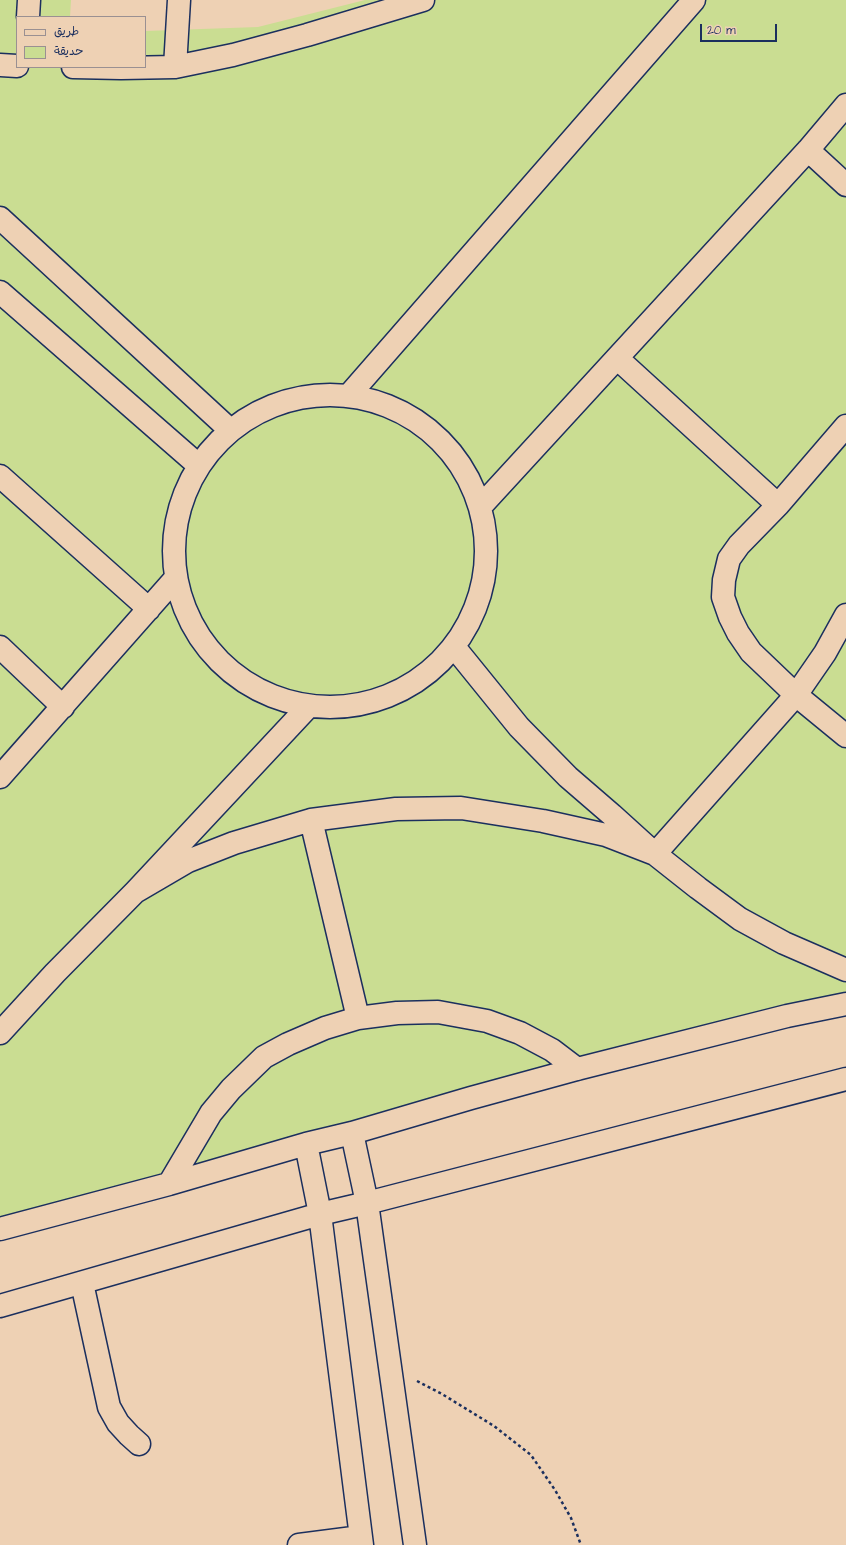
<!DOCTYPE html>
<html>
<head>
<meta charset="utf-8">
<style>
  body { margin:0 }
  #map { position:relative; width:846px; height:1545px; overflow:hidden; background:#eed1b4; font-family:"Architects Daughter","Playpen Sans Arabic",sans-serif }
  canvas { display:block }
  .legend { position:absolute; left:16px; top:16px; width:130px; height:52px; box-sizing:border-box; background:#eed1b4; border:1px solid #9a9092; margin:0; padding:5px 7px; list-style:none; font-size:12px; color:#1b2f5e }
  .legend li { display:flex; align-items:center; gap:8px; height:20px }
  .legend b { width:20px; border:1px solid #9a9092 }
  .scale { position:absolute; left:700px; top:24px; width:77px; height:18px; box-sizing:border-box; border:2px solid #1b2f5e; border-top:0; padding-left:5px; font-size:12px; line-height:14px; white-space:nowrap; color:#1b2f5e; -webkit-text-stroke:3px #eed1b4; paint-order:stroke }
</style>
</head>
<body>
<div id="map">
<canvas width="846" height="1545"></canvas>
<ul class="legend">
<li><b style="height:5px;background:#eed1b4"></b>طريق</li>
<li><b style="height:11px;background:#cadd92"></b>حديقة</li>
</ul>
<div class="scale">20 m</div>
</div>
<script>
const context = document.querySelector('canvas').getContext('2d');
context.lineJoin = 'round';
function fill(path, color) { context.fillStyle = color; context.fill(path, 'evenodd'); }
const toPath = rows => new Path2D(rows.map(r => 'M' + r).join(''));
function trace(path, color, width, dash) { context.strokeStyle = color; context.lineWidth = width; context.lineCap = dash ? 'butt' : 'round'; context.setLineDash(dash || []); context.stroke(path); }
fill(toPath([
  [0,0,71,0,70,17,17,17,17,67,145,67,145,31,258,27,365,0,846,0,846,999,0,1224]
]), '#cadd92');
const minor = toPath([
  [28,17,29,0],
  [0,65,17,66],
  [73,67,121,68,175,67,233,55,307,35,423,0],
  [175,67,179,0],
  [808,150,846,185],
  [0,218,229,429],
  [0,292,197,464],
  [618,359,778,505],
  [350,394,694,0],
  '174 551a156 156 0 1 1 312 0a156 156 0 1 1-312 0Z',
  [846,426,778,505,739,545,729,559,724,580,723,597,730,617,738,633,751,652,796,695,846,736],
  [0,476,149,609],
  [481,506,808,150,846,105],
  [0,647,63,707],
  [455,648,519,727,568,777,612,815,655,854,698,888,740,919,784,943,846,970],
  [0,777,174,580],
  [311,820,358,1018],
  [135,892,188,861,234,843,311,820,396,809,461,808,543,821,606,835,655,854,796,695,825,653,846,615],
  [0,1033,55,973,135,892,307,708],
  [352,1133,367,1203,415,1545],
  [306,1144,320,1214,362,1545],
  [169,1184,211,1113,231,1089,264,1057,288,1044,325,1028,358,1018,397,1013,438,1012,487,1021,520,1033,552,1050,577,1069],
  [0,1229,169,1184,306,1144,352,1133,471,1098,577,1069,787,1016,846,1004],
  [82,1283,109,1407,118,1423,129,1435,139,1444],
  [0,1306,320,1214,367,1203,846,1079],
  [299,1545,361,1537]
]);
trace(minor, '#1b2f5e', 25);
trace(toPath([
  [417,1381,442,1394,494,1426,531,1455,555,1490,571,1518,581,1545]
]), '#1b2f5e', 2.5, [3, 3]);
trace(minor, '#eed1b4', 22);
</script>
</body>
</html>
